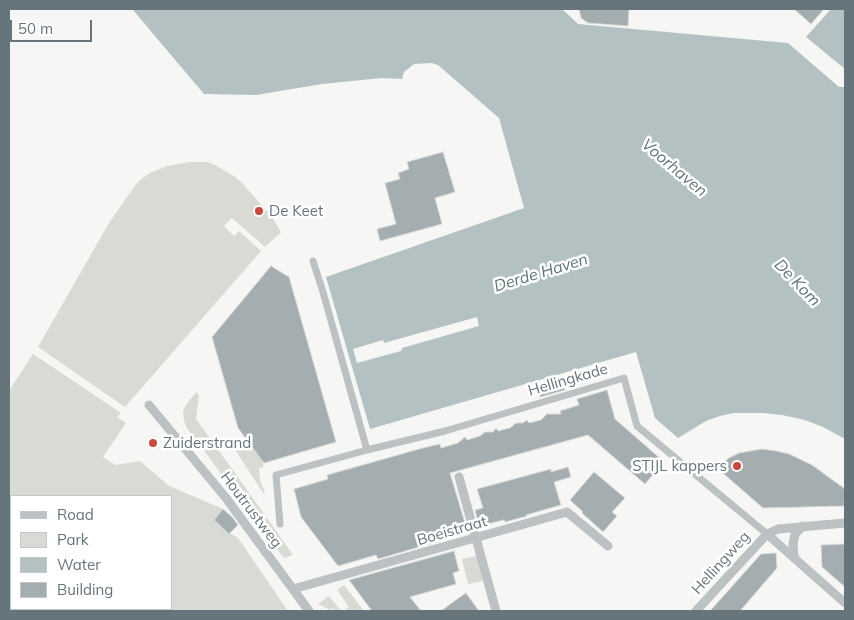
<!DOCTYPE html>
<html>
<head>
<meta charset="utf-8">
<style>
  body { margin:0 }
  #map { position:relative; width:854px; height:620px; overflow:hidden; background:#f6f6f4; font-family:Mulish,sans-serif }
  canvas { display:block }
  .frame { position:absolute; inset:0; border:10px solid #65757b; pointer-events:none }
  .legend { position:absolute; left:10px; top:495px; width:162px; height:115px; box-sizing:border-box; background:#fff; border:1px solid #c1c8ca; margin:0; padding:6px 9px; list-style:none; font-size:15px; color:#65757b }
  .legend li { display:flex; align-items:center; gap:10px; height:25px }
  .legend b { width:25px; border:1px solid #c1c8ca }
  .scale { position:absolute; left:10px; top:20px; width:82px; height:22px; box-sizing:border-box; border:2px solid #65757b; border-top:0; padding-left:6px; font-size:15px; line-height:18px; white-space:nowrap; color:#65757b; -webkit-text-stroke:4px #fff; paint-order:stroke }
</style>
</head>
<body>
<div id="map">
<canvas width="854" height="620"></canvas>
<div class="frame"></div>
<ul class="legend">
<li><b style="height:6px;background:#bcc1c3"></b>Road</li>
<li><b style="height:14px;background:#d7dbd3"></b>Park</li>
<li><b style="height:14px;background:#b4c1c2"></b>Water</li>
<li><b style="height:14px;background:#a4adb0"></b>Building</li>
</ul>
<div class="scale">50 m</div>
</div>
<script>
const context = document.querySelector('canvas').getContext('2d');
context.lineJoin = 'round';
function fill(path, color) { context.fillStyle = color; context.fill(path, 'evenodd'); }
const toPath = rows => new Path2D(rows.map(r => 'M' + r).join(''));
function trace(path, color, width, dash) { context.strokeStyle = color; context.lineWidth = width; context.lineCap = dash ? 'butt' : 'round'; context.setLineDash(dash || []); context.stroke(path); }
function drawText(font, color, halo, rows, align = 'center') {
  context.font = font + ' Mulish,sans-serif'; context.lineWidth = 5; context.setLineDash([]); context.textBaseline = 'middle'; context.strokeStyle = halo; context.fillStyle = color; for (const [text, x, y, turn = 0] of rows) {
    context.save(); context.translate(x, y); context.rotate((+turn || 0) * Math.PI / 180); context.textAlign = isNaN(turn) ? turn : align; if (halo) context.strokeText(text, 0, 0); context.fillText(text, 0, 0); context.restore();
  }
}
fill(toPath([
  [190,162,208,162,217,166,235,177,242,183,272,217,281,232,265,247,232,218,224,226,234,236,239,231,261,251,125,407,38,347,109,223,134,187,141,179,150,173,167,166],
  [33,354,121,413,117,417,126,423,103,457,115,465,140,461,169,486,223,509,214,520,229,534,230,533,238,538,288,611,9,611,9,391],
  [11,496,171,496,171,609,11,609],
  [196,392,199,395,196,419,245,487,293,555,284,558,187,428,184,421,183,411,187,404],
  [256,438,264,467,259,468,260,481,265,492,263,493,232,445],
  [477,556,483,581,468,584,462,559],
  [344,585,364,611,344,611,349,607,337,590],
  [329,596,341,611,335,611,333,608,330,610,318,604]
]), '#d7dbd3');
fill(toPath([
  [132,9,562,9,578,24,788,43,839,87,845,87,845,437,843,438,823,427,805,420,782,415,763,413,734,413,720,416,706,421,678,438,655,418,636,352,370,429,326,277,524,208,499,118,438,65,432,63,414,64,404,72,402,79,382,78,322,84,256,95,204,94],
  [831,9,845,9,845,69,806,37]
]), '#b4c1c2');
fill(toPath([
  [129,9,132,9,205,97,202,96],
  [477,317,479,326,402,348,401,351,357,363,353,349,383,340,384,343]
]), '#f6f6f4');
const building = toPath([
  [579,9,629,9,628,26,588,23,581,18,579,9],
  [794,9,824,9,811,24,794,9],
  [443,152,455,192,435,198,442,224,380,241,377,229,396,224,385,183,400,179,398,173,409,169,407,162,443,152],
  [271,266,289,277,336,442,264,463,238,428,212,337,271,266],
  [562,380,565,390,540,397,537,387,562,380],
  [607,390,615,419,663,461,661,463,662,464,645,484,588,435,450,473,467,530,433,539,433,543,378,559,376,555,338,566,301,517,294,489,328,479,327,475,423,448,440,444,441,448,458,443,465,437,467,440,480,436,485,432,493,432,496,428,498,431,510,428,516,423,523,423,527,420,529,423,541,420,547,414,561,414,560,411,579,405,577,399,607,390],
  [762,449,776,451,789,454,812,465,845,489,844,506,763,508,717,468,729,458,739,453,762,449],
  [568,467,571,477,554,482,561,505,526,515,527,516,505,522,504,520,479,526,475,510,483,508,477,489,551,469,551,472,568,467],
  [594,472,625,498,612,512,617,516,603,532,582,513,583,512,570,500,594,472],
  [223,509,233,518,238,525,229,534,214,520,223,509],
  [845,544,845,587,822,567,821,545,845,544],
  [454,551,459,571,453,573,456,584,410,597,421,611,372,611,349,580,454,551],
  [776,553,777,568,740,611,710,611,761,554,776,553],
  [466,593,479,611,441,611,460,597,466,593]
]);
fill(building, '#a4adb0');
trace(building, '#d8d8d6', 1);
trace(toPath([
  [313,261,323,292,367,450],
  [280,524,276,475,367,450,445,431,624,378,637,426,767,534]
]), '#bcc1c3', 7);
trace(toPath([
  [149,405,226,498,309,611],
  [459,477,496,611],
  [845,523,778,529,767,534,845,603],
  [794,557,793,544,795,534,803,526],
  [293,589,567,512,608,546],
  [696,611,767,534]
]), '#bcc1c3', 9);
for (const [x, y, r, color] of [
  [259,211,5,"#cc483e"],
  [153,443,5,"#cc483e"],
  [737,466,5,"#cc483e"]
]) { const dot = new Path2D(); dot.arc(x, y, r, 0, 2 * Math.PI); context.fillStyle = color; context.fill(dot); trace(dot, '#fff', 2); }
drawText('15px', '#65757b', '#fff', [
  ["De Keet",269,211],
  ["Zuiderstrand",163,443],
  ["STIJL kappers",727,466,"right"]
], 'left');
drawText('15px', '#65757b', '#fff', [
  ["Hellingkade",568,380,-16],
  ["Houtrustweg",251,510,53],
  ["Boeistraat",452,531,-16],
  ["Hellingweg",721,563,-48]
]);
drawText('italic 16px', '#607476', '#fff', [
  ["Voorhaven",674,168,40],
  ["Derde Haven",541,273,-17],
  ["De Kom",797,283,46]
]);
</script>
</body>
</html>
